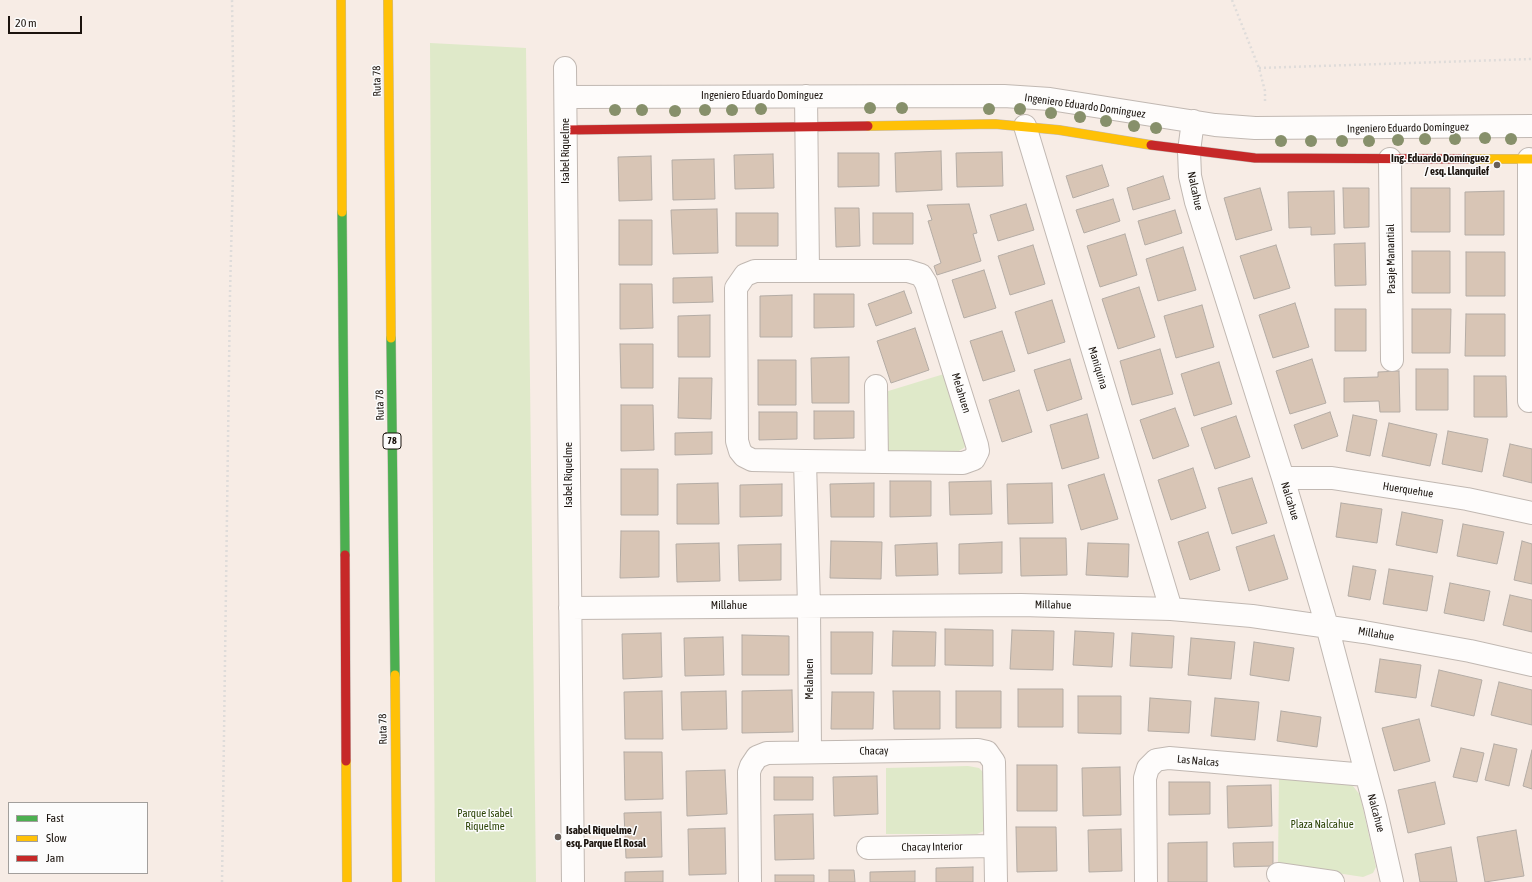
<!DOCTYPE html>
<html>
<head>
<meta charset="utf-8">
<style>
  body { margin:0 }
  #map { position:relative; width:1532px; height:882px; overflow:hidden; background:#f7ece5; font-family:"Asap Condensed",sans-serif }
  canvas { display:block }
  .legend { position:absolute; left:8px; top:802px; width:140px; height:72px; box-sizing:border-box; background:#fcfcfc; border:1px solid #a29f9c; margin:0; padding:5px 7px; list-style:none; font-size:12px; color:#1b130d }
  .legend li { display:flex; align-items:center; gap:8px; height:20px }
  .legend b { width:20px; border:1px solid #a29f9c }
  .scale { position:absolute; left:8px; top:16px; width:74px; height:18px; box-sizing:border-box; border:2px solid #1b130d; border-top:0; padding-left:5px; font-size:12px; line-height:14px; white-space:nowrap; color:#1b130d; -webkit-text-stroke:3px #fcfcfc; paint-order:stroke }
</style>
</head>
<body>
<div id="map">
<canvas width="1532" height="882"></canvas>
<ul class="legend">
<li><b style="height:5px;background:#4caf50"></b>Fast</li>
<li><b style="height:5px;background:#ffc107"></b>Slow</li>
<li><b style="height:5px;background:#c62828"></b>Jam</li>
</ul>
<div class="scale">20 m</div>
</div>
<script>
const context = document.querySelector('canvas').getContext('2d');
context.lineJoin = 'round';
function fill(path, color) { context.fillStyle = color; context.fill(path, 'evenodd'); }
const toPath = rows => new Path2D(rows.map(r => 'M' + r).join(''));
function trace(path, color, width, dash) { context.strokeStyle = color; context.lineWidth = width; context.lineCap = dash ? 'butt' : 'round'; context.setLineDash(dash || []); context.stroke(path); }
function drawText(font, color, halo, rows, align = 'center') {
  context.font = font + ' "Asap Condensed",sans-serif'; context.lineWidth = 3; context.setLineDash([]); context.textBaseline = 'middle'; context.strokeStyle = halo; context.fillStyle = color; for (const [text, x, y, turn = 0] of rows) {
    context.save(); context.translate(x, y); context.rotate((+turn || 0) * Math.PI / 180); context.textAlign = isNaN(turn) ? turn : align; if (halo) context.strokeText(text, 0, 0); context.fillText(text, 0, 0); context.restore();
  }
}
fill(toPath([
  [430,43,526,48,536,882,435,882],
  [944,374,966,445,964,448,957,452,886,452,885,392],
  [968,766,979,768,985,774,986,827,984,831,977,834,886,834,886,768],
  [1279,776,1347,782,1353,786,1360,795,1376,867,1373,873,1363,877,1278,864]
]), '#dfe9c9');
const building = toPath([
  [941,151,942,190,896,192,895,153,941,151],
  [1002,152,1003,186,957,187,956,153,1002,152],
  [838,153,879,153,879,186,838,187,838,153],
  [773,154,774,188,735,189,734,155,773,154],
  [651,156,652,200,619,201,618,157,651,156],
  [714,159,715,199,673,200,672,160,714,159],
  [1102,165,1109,186,1073,198,1066,176,1102,165],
  [1163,176,1170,199,1133,210,1127,188,1163,176],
  [1260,188,1272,230,1236,240,1224,198,1260,188],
  [1343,188,1369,188,1369,227,1344,228,1343,188],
  [1411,188,1450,188,1450,232,1411,232,1411,188],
  [1334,191,1335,234,1311,235,1311,227,1289,228,1288,192,1334,191],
  [1504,191,1504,235,1465,235,1465,192,1504,191],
  [1113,199,1120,221,1084,233,1076,210,1113,199],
  [969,204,977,233,973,234,981,261,937,275,934,266,941,263,928,221,932,220,927,205,969,204],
  [1026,204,1034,230,998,241,990,215,1026,204],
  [835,208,859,208,860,246,836,247,835,208],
  [717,209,718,253,673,254,671,210,717,209],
  [1175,210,1182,233,1145,245,1138,221,1175,210],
  [736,213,778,213,778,246,736,246,736,213],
  [873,213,913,213,913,244,873,244,873,213],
  [619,220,652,220,652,265,619,265,619,220],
  [1125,234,1137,275,1100,287,1087,246,1125,234],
  [1365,243,1366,285,1335,286,1334,244,1365,243],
  [1033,245,1045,284,1010,295,998,256,1033,245],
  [1276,245,1290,288,1254,299,1240,256,1276,245],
  [1183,247,1196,290,1158,301,1146,259,1183,247],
  [1412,251,1450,251,1450,293,1412,293,1412,251],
  [1466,252,1505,252,1505,296,1466,296,1466,252],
  [984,270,996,308,964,318,952,280,984,270],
  [712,277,713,302,673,303,673,278,712,277],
  [620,284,652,284,653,328,620,329,620,284],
  [1139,287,1155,337,1118,349,1102,299,1139,287],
  [904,291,912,313,876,326,868,304,904,291],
  [814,294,854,294,854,327,814,328,814,294],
  [792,295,792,337,760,337,760,296,792,295],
  [1052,300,1065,342,1028,354,1015,312,1052,300],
  [1295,303,1309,347,1273,358,1259,315,1295,303],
  [1202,305,1214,347,1176,358,1164,316,1202,305],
  [1335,309,1366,309,1366,351,1335,351,1335,309],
  [1412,309,1451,309,1450,353,1412,353,1412,309],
  [1466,314,1505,314,1505,356,1465,356,1466,314],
  [710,315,710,357,678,357,678,316,710,315],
  [915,328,929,370,891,383,877,341,915,328],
  [1002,331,1015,371,983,381,970,341,1002,331],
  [620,344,653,344,653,388,621,388,620,344],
  [1160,349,1173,394,1132,405,1120,361,1160,349],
  [849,357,849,403,812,403,811,358,849,357],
  [1070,359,1082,399,1047,411,1034,370,1070,359],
  [1312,359,1326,403,1290,414,1276,371,1312,359],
  [758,360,796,360,796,405,758,405,758,360],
  [1219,362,1232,404,1194,416,1181,374,1219,362],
  [1416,369,1448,369,1448,410,1416,410,1416,369],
  [1399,371,1400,412,1380,412,1379,401,1344,402,1344,378,1378,377,1378,372,1399,371],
  [1474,376,1506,376,1507,417,1474,417,1474,376],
  [679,378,712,378,711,419,678,418,679,378],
  [1019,390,1032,432,1002,442,989,400,1019,390],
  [621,405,653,405,654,450,621,451,621,405],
  [1175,408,1189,446,1153,459,1140,420,1175,408],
  [814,411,854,411,854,438,814,439,814,411],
  [759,412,797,412,797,439,759,440,759,412],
  [1330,412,1338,436,1302,449,1294,425,1330,412],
  [1087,414,1099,458,1062,469,1050,425,1087,414],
  [1353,415,1377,420,1370,456,1346,451,1353,415],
  [1236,416,1250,457,1215,469,1201,428,1236,416],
  [1389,423,1437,434,1430,466,1382,456,1389,423],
  [1448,431,1488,439,1482,472,1442,464,1448,431],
  [712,432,712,454,675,455,675,433,712,432],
  [1510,444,1532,449,1532,483,1503,476,1510,444],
  [1193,468,1206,508,1171,520,1158,480,1193,468],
  [621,469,658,469,658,515,621,515,621,469],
  [1104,474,1118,519,1081,530,1068,485,1104,474],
  [1252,478,1267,523,1232,534,1218,488,1252,478],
  [890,481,931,481,931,516,890,517,890,481],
  [991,481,992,514,950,515,949,482,991,481],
  [718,483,719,524,677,524,677,484,718,483],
  [874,483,874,517,831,517,830,484,874,483],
  [1052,483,1053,523,1008,524,1007,484,1052,483],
  [782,484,782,516,740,517,740,485,782,484],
  [1341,503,1382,509,1377,543,1336,537,1341,503],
  [1402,512,1443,520,1437,553,1396,545,1402,512],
  [1463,524,1504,532,1497,564,1457,556,1463,524],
  [621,531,659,531,659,577,620,578,621,531],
  [1208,532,1220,570,1190,580,1178,542,1208,532],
  [1274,535,1288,579,1249,591,1236,547,1274,535],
  [1020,538,1066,538,1067,575,1021,576,1020,538],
  [831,541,882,542,881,579,830,578,831,541],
  [1522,541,1532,544,1532,584,1514,580,1522,541],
  [1002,542,1002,573,959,574,959,544,1002,542],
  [719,543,720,581,677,582,676,544,719,543],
  [937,543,938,575,896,576,895,545,937,543],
  [1088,543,1129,544,1128,577,1086,575,1088,543],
  [781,544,781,580,739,581,738,545,781,544],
  [1353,566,1376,570,1370,600,1348,596,1353,566],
  [1389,569,1433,576,1427,611,1383,604,1389,569],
  [1450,583,1490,591,1484,621,1444,613,1450,583],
  [1510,595,1532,600,1532,632,1503,625,1510,595],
  [945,629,993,630,993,666,945,665,945,629],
  [1012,630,1054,631,1053,670,1010,669,1012,630],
  [893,631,936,632,935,666,892,666,893,631],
  [1075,631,1114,633,1112,667,1073,665,1075,631],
  [831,632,873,632,872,674,831,674,831,632],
  [661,633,662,677,623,679,622,634,661,633],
  [1132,633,1174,636,1172,668,1130,666,1132,633],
  [742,635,789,636,789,675,742,675,742,635],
  [723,637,724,675,685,676,684,638,723,637],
  [1191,638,1235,642,1231,679,1188,675,1191,638],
  [1254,642,1294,648,1289,681,1250,675,1254,642],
  [1380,659,1421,665,1416,698,1375,692,1380,659],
  [1439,670,1482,680,1474,716,1431,706,1439,670],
  [1499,682,1532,690,1532,725,1491,715,1499,682],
  [1018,689,1063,689,1063,727,1018,727,1018,689],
  [792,690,793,732,742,733,742,691,792,690],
  [662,691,663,739,625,739,624,692,662,691],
  [726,691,727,729,682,730,681,692,726,691],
  [893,691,940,691,940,729,894,729,893,691],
  [956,691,1001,691,1001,728,956,728,956,691],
  [832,692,874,692,873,729,831,729,832,692],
  [1078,696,1121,696,1121,734,1078,733,1078,696],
  [1150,698,1191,701,1189,733,1148,731,1150,698],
  [1215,698,1259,702,1255,740,1211,736,1215,698],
  [1281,711,1321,717,1317,747,1277,741,1281,711],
  [1419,719,1430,761,1394,771,1382,728,1419,719],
  [1494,744,1517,749,1509,786,1485,780,1494,744],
  [1461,748,1484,753,1477,782,1453,777,1461,748],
  [1532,750,1532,789,1523,786,1532,750],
  [624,752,662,752,663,799,625,800,624,752],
  [1017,765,1057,765,1057,811,1017,811,1017,765],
  [1120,767,1121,815,1083,816,1082,768,1120,767],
  [725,770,727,814,687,816,686,771,725,770],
  [877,776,878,814,834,816,833,777,877,776],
  [774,777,813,777,813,800,774,800,774,777],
  [1169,782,1210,782,1210,814,1169,815,1169,782],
  [1435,782,1445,824,1408,833,1398,790,1435,782],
  [1271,785,1272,826,1228,828,1227,786,1271,785],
  [661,812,662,857,626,858,624,813,661,812],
  [813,814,814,859,775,860,774,815,813,814],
  [1016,827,1056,827,1057,871,1017,872,1016,827],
  [725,828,726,874,689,875,688,829,725,828],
  [1121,829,1122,871,1089,872,1088,830,1121,829],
  [1516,830,1524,876,1485,882,1477,837,1516,830],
  [1207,842,1207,882,1168,882,1168,843,1207,842],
  [1273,842,1273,866,1234,867,1233,843,1273,842],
  [1451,847,1457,882,1420,882,1415,854,1451,847],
  [973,867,973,882,936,882,936,868,973,867],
  [829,870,854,870,855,882,829,882,829,870],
  [663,871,663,882,625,882,625,872,663,871],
  [915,871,915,882,870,882,870,872,915,871],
  [775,875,814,875,814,882,775,882,775,875]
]);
fill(building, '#d8c5b5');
trace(building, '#b4aca5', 1);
const street = toPath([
  [565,68,573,882],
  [806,96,808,271],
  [566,97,1004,96,1050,99,1215,125,1255,128,1532,126],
  [1193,121,1189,151,1190,176,1196,202,1283,478,1327,626,1375,807,1392,882],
  [1025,126,1171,609],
  [1390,159,1392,360],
  [755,271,908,271,921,275,926,283,977,445,978,451,974,459,963,463,805,461,752,460,744,456,740,451,737,441,736,288,745,275,755,271],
  [876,386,877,462],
  [1529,401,1529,159],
  [805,461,809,606,810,752],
  [1283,478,1332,478,1467,499,1532,513],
  [570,608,1021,605,1171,609,1252,616,1364,632,1470,651,1532,665],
  [868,848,995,846],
  [1278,874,1333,882],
  [750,882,749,772,751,766,757,757,767,753,978,750,987,752,994,762,996,882],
  [1146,882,1145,778,1148,768,1156,760,1169,758,1366,775]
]);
const fast = toPath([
  [342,212,345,555],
  [391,338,395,675]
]);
const slow = toPath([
  [341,0,342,212],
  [388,0,391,338],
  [868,126,995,124,1059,130,1151,145],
  [1468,159,1532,159],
  [395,675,397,882],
  [346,761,347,882]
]);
const jam = toPath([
  [566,130,868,126],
  [1151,145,1255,158,1468,159],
  [345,555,346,761]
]);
trace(street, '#c1b8b2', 24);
trace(fast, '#c1b8b2', 10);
trace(slow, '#c1b8b2', 10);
trace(jam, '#c1b8b2', 10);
trace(toPath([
  [1232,0,1259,68,1265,91,1265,104],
  [1259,68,1532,59],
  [222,882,230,294,234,135,232,0]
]), '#dfdcda', 2.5, [2, 3]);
trace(street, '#fefcfb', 22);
trace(fast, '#4caf50', 9);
trace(slow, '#ffc107', 9);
trace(jam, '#c62828', 9);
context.fillStyle = '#87906b';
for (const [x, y] of [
  [870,108],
  [902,108],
  [761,109],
  [989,109],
  [1020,109],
  [615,110],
  [642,110],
  [705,110],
  [732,110],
  [675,111],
  [1051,113],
  [1080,117],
  [1106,121],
  [1134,126],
  [1156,128],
  [1485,138],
  [1425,139],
  [1455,139],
  [1511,139],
  [1398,140],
  [1281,141],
  [1311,141],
  [1342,141],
  [1369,141]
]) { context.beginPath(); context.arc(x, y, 6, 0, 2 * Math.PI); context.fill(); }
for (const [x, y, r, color] of [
  [1497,165,4,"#685f59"],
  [558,837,4,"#685f59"]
]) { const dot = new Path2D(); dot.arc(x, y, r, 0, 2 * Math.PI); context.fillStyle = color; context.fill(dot); trace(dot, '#fcfcfc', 1.5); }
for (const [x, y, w] of [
  [392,441,18]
]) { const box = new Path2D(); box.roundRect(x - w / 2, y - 8, w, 16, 3); context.fillStyle = '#fcfcfc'; context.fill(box); trace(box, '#1b130d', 1); }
drawText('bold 10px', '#1b130d', null, [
  ["78",392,441]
]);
drawText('11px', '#1b130d', '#fcfcfc', [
  ["Ruta 78",377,81,-91],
  ["Ingeniero Eduardo Domínguez",762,96],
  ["Ingeniero Eduardo Domínguez",1085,106,8],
  ["Ingeniero Eduardo Domínguez",1408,128,-1],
  ["Isabel Riquelme",566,151,-90],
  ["Nalcahue",1195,191,78],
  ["Pasaje Manantial",1391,259,-91],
  ["Maniquina",1098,368,73],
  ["Melahuen",961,393,73],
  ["Ruta 78",380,405,-91],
  ["Isabel Riquelme",569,475,-90],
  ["Huerquehue",1408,490,9],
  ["Nalcahue",1290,501,73],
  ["Millahue",1053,605,1],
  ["Millahue",729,606],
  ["Millahue",1376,634,10],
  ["Melahuen",810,679,-90],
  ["Ruta 78",383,729,-91],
  ["Chacay",874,751,-1],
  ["Las Nalcas",1198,761,5],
  ["Nalcahue",1376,813,75],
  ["Chacay Interior",932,847,-1]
]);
drawText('bold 11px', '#1b130d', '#fcfcfc', [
  ["Ing. Eduardo Domínguez",1489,159],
  ["/ esq. Llanquilef",1489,172],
  ["Isabel Riquelme /",566,831,"left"],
  ["esq. Parque El Rosal",566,844,"left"]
], 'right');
drawText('11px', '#2c4407', '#fcfcfc', [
  ["Parque Isabel",485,814],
  ["Riquelme",485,827],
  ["Plaza Nalcahue",1322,825]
]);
</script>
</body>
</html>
